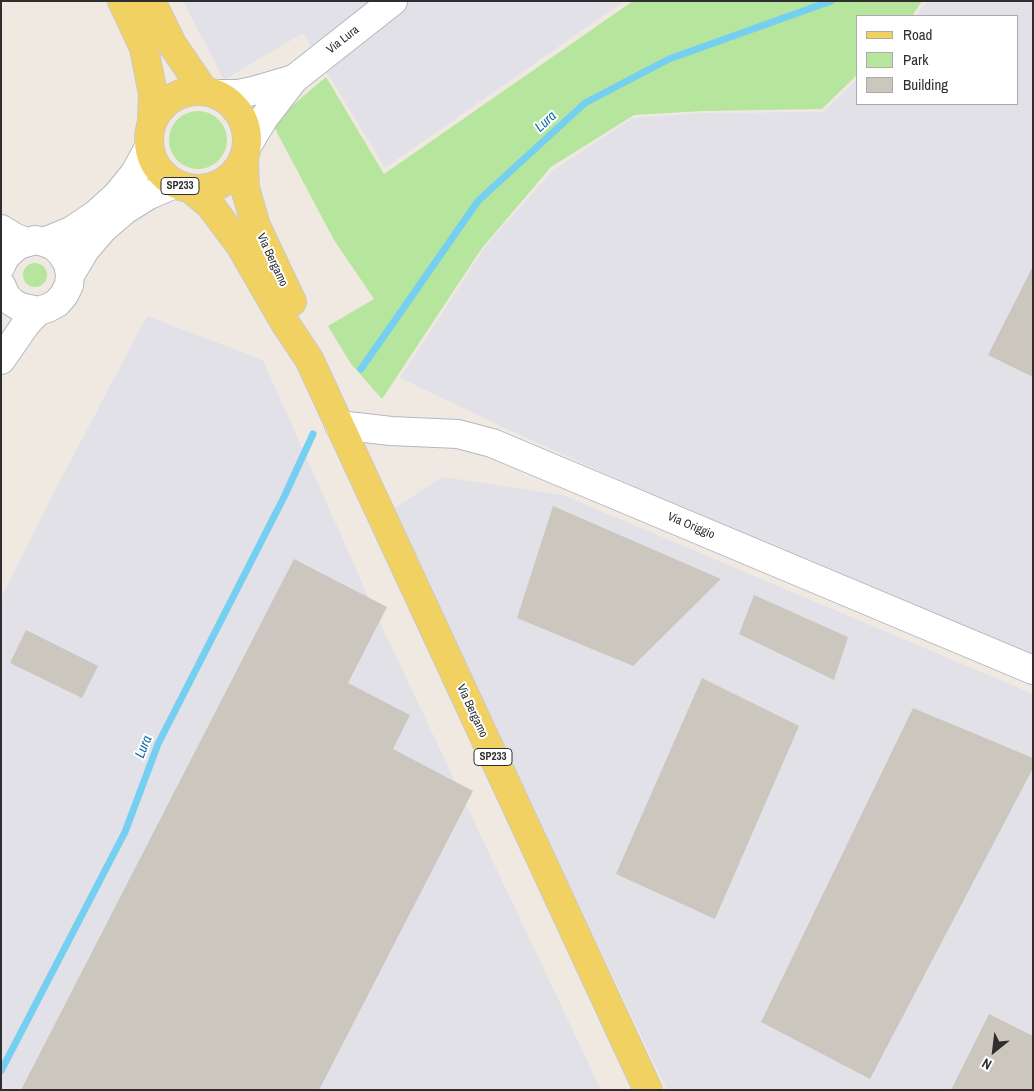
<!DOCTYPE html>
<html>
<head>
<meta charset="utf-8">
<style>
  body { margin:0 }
  #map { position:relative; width:1034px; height:1091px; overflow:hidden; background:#efe9e1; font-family:"Archivo Narrow",sans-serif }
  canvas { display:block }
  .frame { position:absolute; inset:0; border:2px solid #2e2e2e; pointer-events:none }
  .legend { position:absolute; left:856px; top:15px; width:162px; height:90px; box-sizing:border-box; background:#fff; border:1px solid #ababab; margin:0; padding:6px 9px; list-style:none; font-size:15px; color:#2e2e2e }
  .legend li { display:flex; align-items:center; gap:10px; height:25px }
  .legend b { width:25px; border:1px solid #ababab }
  .north { position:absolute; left:969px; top:1026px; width:50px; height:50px; -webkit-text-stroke:4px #fff; paint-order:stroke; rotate:209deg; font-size:14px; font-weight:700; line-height:20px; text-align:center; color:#2e2e2e }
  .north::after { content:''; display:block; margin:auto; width:18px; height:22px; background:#2e2e2e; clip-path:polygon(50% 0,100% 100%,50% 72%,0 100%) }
</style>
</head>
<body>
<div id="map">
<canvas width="1034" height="1091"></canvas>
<div class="frame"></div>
<ul class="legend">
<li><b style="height:6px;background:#f2d163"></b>Road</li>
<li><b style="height:14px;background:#b6e59e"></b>Park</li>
<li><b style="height:14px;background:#cbc7bf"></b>Building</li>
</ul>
<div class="north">N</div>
</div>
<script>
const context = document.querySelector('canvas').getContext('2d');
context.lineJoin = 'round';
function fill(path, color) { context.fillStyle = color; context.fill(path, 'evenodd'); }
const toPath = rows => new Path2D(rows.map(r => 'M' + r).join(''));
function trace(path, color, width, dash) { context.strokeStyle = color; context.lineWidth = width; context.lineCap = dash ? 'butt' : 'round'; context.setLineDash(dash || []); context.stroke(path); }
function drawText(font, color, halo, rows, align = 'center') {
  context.font = font + ' "Archivo Narrow",sans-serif'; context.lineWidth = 4; context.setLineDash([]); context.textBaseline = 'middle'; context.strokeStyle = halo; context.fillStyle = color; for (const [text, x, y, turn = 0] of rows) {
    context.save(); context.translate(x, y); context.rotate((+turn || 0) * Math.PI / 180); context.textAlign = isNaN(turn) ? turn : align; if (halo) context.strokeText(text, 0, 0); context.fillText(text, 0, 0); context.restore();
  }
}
fill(toPath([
  [183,1,624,1,385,168,303,33,224,80],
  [927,1,1033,1,1033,655,833,576,507,429,400,378,484,248,553,170,633,118,704,113,823,112,858,78,858,104,1018,104,1018,16,916,16],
  [147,316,263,360,376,614,601,1090,1,1090,1,598,62,477],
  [443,477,563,495,1033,694,1033,1090,667,1090,541,826,394,508]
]), '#e3e1e8');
fill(toPath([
  [633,1,922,1,912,16,858,16,858,74,822,109,703,111,634,115,551,167,482,248,382,399,351,364,328,326,374,299,334,240,272,123,326,77,384,174],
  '169 140a29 29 0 1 1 58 0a29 29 0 1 1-58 0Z',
  '23 275a12 12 0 1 1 24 0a12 12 0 1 1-24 0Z'
]), '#b6e59e');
trace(toPath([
  [361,369,478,201,585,103,669,59,831,1],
  [1,1071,125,832,158,744,284,497,313,434]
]), '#75cff0', 7);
fill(toPath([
  [1033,266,1033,377,988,355],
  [553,506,721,579,633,666,517,618],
  [294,559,387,607,348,683,410,715,393,749,473,791,319,1090,21,1090],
  [754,595,848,637,834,680,739,634],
  [26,630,98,666,82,698,10,663],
  [702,678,799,726,715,919,616,874],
  [913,708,1033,758,1033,768,870,1079,761,1022],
  [989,1014,1033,1036,1033,1090,951,1090]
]), '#cbc7bf');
const minor = toPath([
  [217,94,238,94,253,91,294,79],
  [247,146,264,118,294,79,393,1],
  [1,229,14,237,26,242],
  [44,242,71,231,95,215,117,195,135,173,149,147],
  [1,266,5,257,18,245,35,240,44,242,54,246,62,254,68,264,70,275,69,285,64,295,57,303,48,308,38,311,20,307,12,302,6,296,1,285],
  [70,275,85,250,103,229,125,210,149,195,175,184],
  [1,360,26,324,38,311],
  [339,425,391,431,458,434,492,443,1033,670]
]);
const major = toPath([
  [122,1,144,48,153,94,152,122],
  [151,1,172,44,204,91],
  '149 140a49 49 0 1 1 98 0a49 49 0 1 1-98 0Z',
  [244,159,245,188,256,226,292,302],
  [192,190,210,205,240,245,285,323,309,359,648,1090]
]);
trace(minor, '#b4b7c1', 30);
trace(major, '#c9c9c9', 30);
trace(minor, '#fff', 28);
trace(major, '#f2d163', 28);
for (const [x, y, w] of [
  [180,186,38],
  [493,757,38]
]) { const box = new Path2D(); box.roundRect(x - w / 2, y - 8.5, w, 17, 4); context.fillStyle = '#fff'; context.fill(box); trace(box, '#2e2e2e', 1); }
drawText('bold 11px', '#2e2e2e', null, [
  ["SP233",180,186],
  ["SP233",493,757]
]);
drawText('12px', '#2e2e2e', '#fff', [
  ["Via Lura",343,40,-38],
  ["Via Bergamo",272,260,65],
  ["Via Origgio",691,526,23],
  ["Via Bergamo",472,711,65]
]);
drawText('italic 14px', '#0d6fa3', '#fff', [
  ["Lura",546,122,-42],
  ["Lura",144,747,-68]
]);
</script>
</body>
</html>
